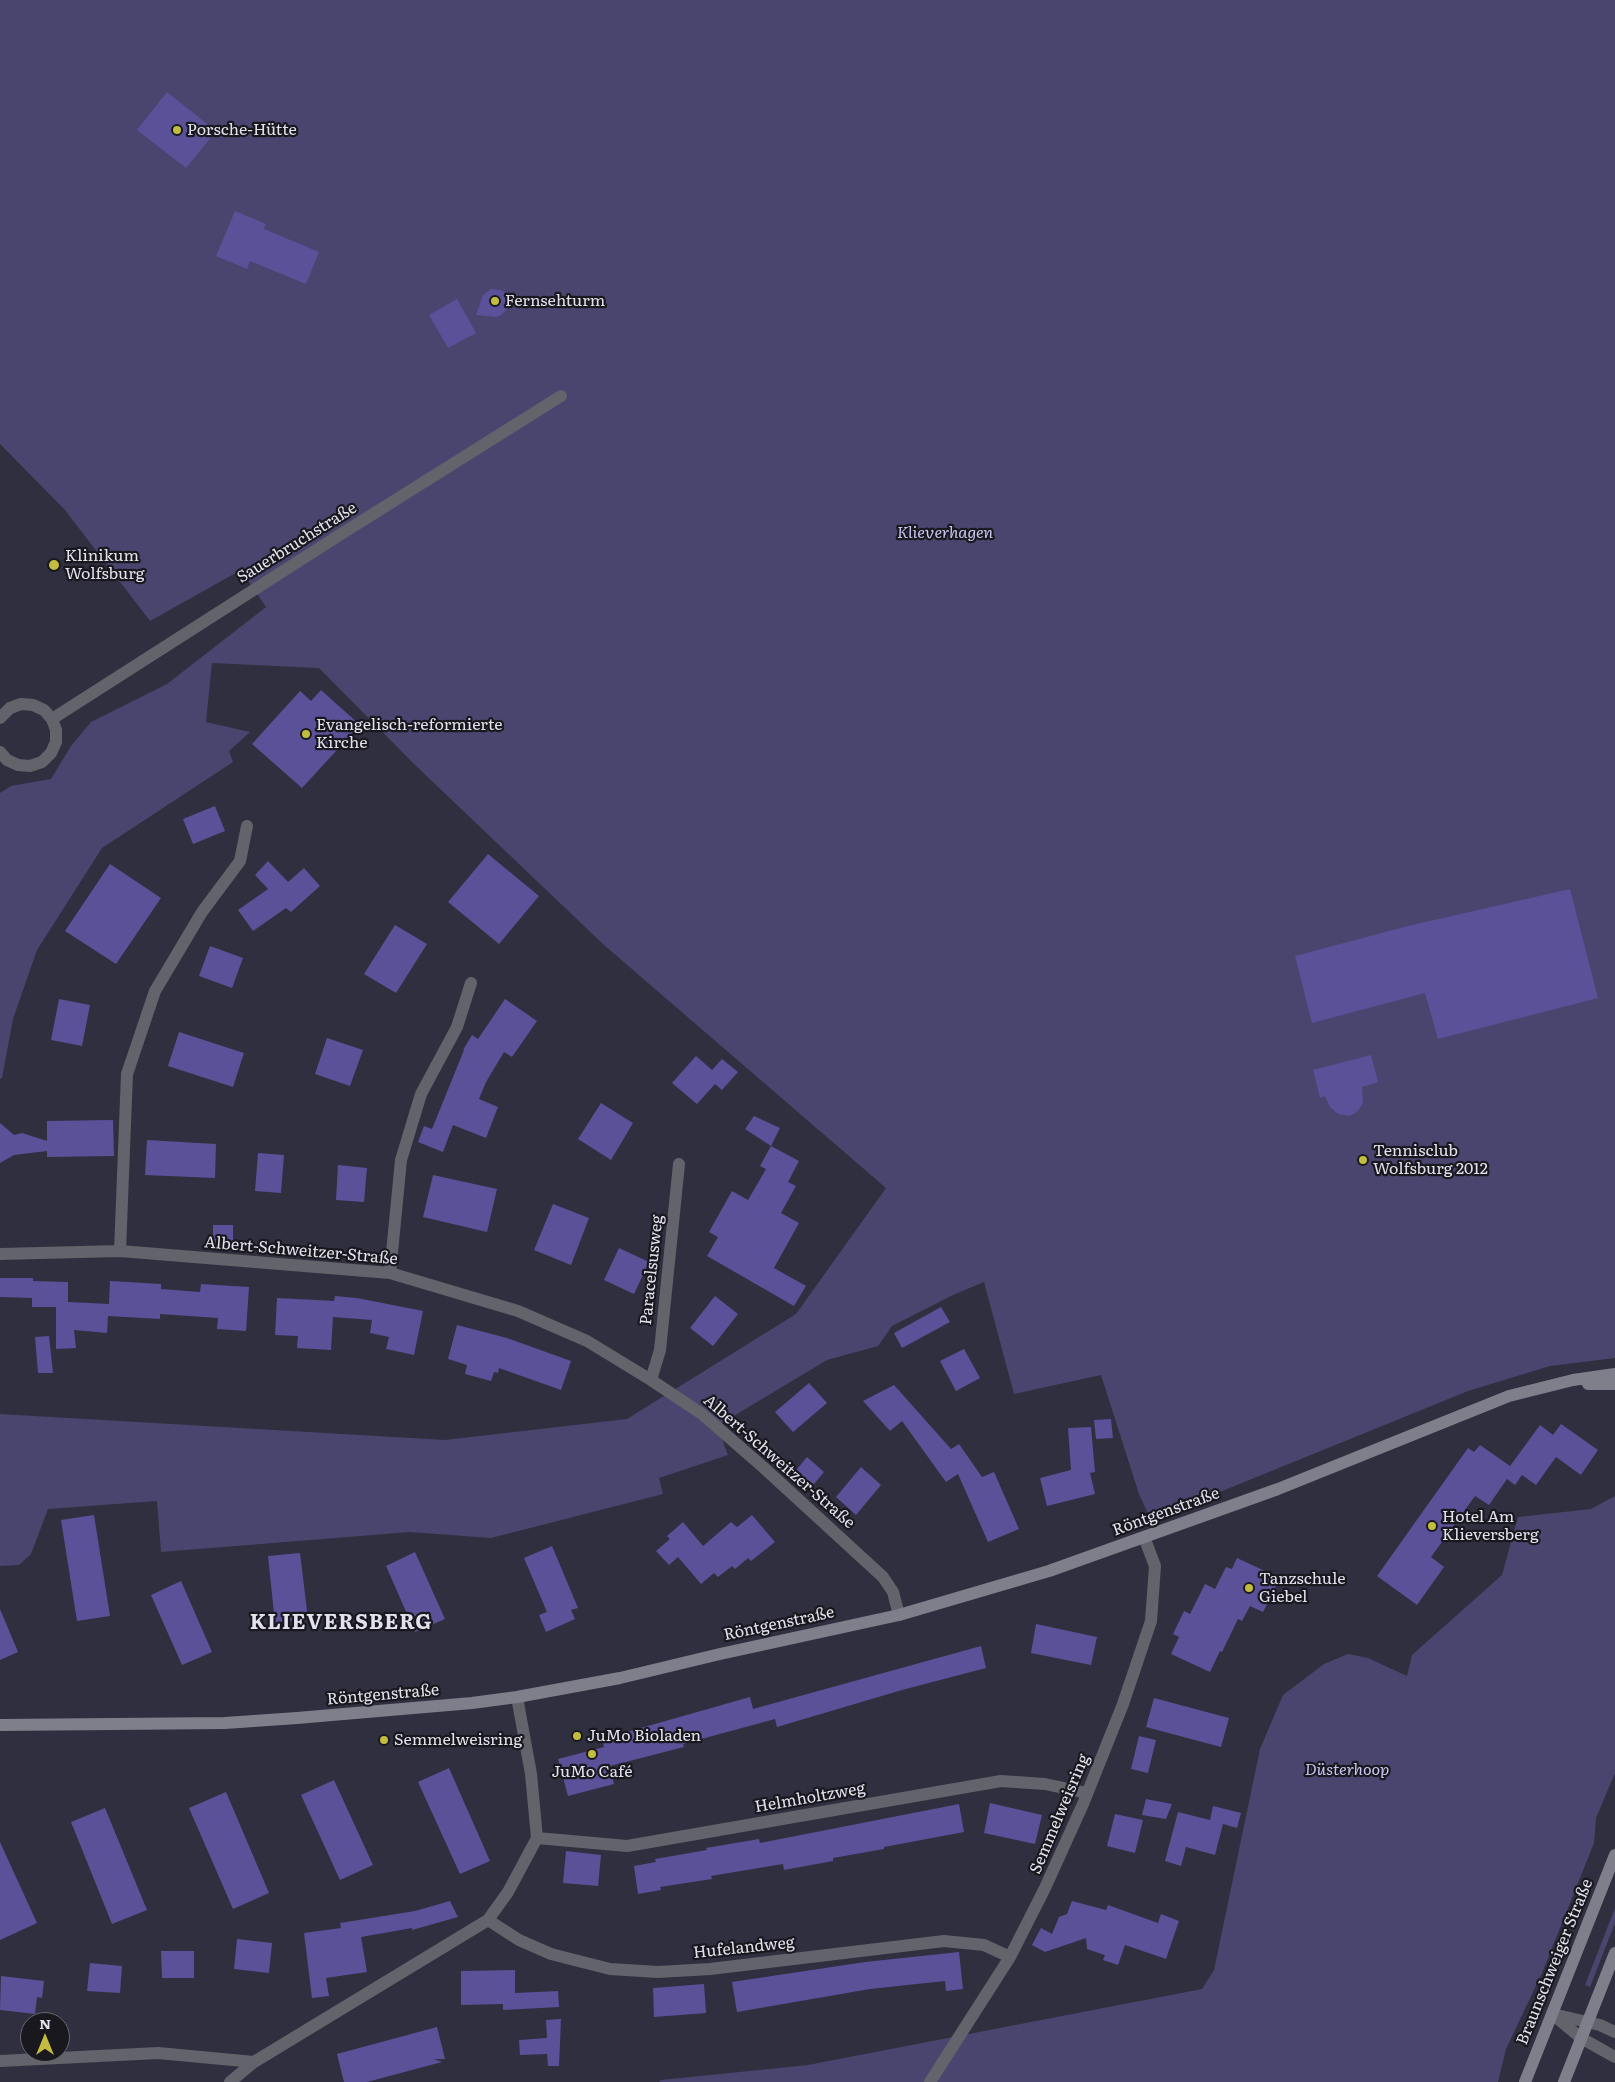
<!DOCTYPE html>
<html>
<head>
<meta charset="utf-8">
<style>
  body { margin:0 }
  #map { position:relative; width:1615px; height:2082px; overflow:hidden; background:#302f3f; font-family:Literata,serif }
  canvas { display:block }
  .north { position:absolute; left:20px; top:2012px; width:50px; height:50px; box-sizing:border-box; background:#19181f; border:1px solid #696971; border-radius:50%; rotate:0deg; font-size:14px; font-weight:700; line-height:20px; text-align:center; color:#e2e2ed }
  .north::after { content:''; display:block; margin:auto; width:18px; height:22px; background:#c2bd3f; clip-path:polygon(50% 0,100% 100%,50% 72%,0 100%) }
</style>
</head>
<body>
<div id="map">
<canvas width="1615" height="2082"></canvas>
<div class="north">N</div>
</div>
<script>
const context = document.querySelector('canvas').getContext('2d');
context.lineJoin = 'round';
function fill(path, color) { context.fillStyle = color; context.fill(path, 'evenodd'); }
const toPath = rows => new Path2D(rows.map(r => 'M' + r).join(''));
function trace(path, color, width, dash) { context.strokeStyle = color; context.lineWidth = width; context.lineCap = dash ? 'butt' : 'round'; context.setLineDash(dash || []); context.stroke(path); }
function drawText(font, color, halo, rows, align = 'center') {
  context.font = font + ' Literata,serif'; context.lineWidth = 4.5; context.setLineDash([]); context.textBaseline = 'middle'; context.strokeStyle = halo; context.fillStyle = color; for (const [text, x, y, turn = 0] of rows) {
    context.save(); context.translate(x, y); context.rotate((+turn || 0) * Math.PI / 180); context.textAlign = isNaN(turn) ? turn : align; if (halo) context.strokeText(text, 0, 0); context.fillText(text, 0, 0); context.restore();
  }
}
fill(toPath([
  [0,0,1615,0,1615,1358,1550,1366,1468,1391,1151,1520,1139,1494,1101,1375,1014,1394,984,1282,953,1295,892,1326,878,1346,827,1360,717,1426,728,1455,659,1478,663,1494,491,1538,410,1532,161,1552,157,1501,48,1509,31,1554,19,1565,0,1566,0,1414,445,1440,627,1419,796,1314,886,1188,604,945,413,763,319,668,212,663,206,722,250,732,229,751,233,762,102,848,37,950,13,1019,2,1078,0,1079,0,793,11,786,51,779,71,746,91,722,167,684,266,607,241,570,150,621,65,510,0,444],
  [1615,1496,1615,1773,1596,1818,1594,1843,1542,1973,1506,2049,1498,2082,659,2082,661,2080,808,2065,1202,1989,1214,1970,1260,1749,1283,1695,1324,1664,1348,1654,1368,1658,1407,1676,1412,1655,1502,1575,1518,1517,1591,1509],
  [1615,1908,1615,1923,1590,1987,1585,1985]
]), '#49456e');
fill(toPath([
  [167,92,216,131,186,168,137,130],
  [235,211,266,224,264,229,319,252,306,284,250,261,247,269,216,256],
  [491,289,501,290,506,293,508,298,508,308,501,315,497,317,476,315,483,295],
  [457,299,476,333,448,348,429,315],
  [321,690,360,725,302,788,252,744,300,691,311,701],
  [215,806,225,831,193,844,183,819],
  [488,854,539,896,499,944,448,902],
  [268,861,288,882,304,868,320,886,291,912,286,908,253,931,238,910,268,889,255,875],
  [110,864,161,898,116,964,65,931],
  [1570,889,1598,998,1438,1039,1425,993,1312,1023,1295,956,1408,926],
  [395,925,427,944,396,993,364,974],
  [210,946,243,958,232,988,199,976],
  [59,999,90,1005,82,1046,51,1040],
  [505,999,537,1021,512,1057,504,1052,486,1082,479,1099,498,1107,486,1138,453,1125,443,1152,418,1142,424,1126,432,1129,464,1050,463,1050,472,1035,478,1039],
  [179,1032,244,1053,233,1087,168,1066],
  [327,1038,363,1050,350,1086,315,1074],
  [1371,1055,1378,1082,1362,1087,1363,1103,1357,1112,1350,1116,1338,1114,1330,1107,1325,1096,1320,1098,1313,1070],
  [696,1056,712,1070,722,1059,738,1072,722,1090,715,1084,697,1104,672,1083],
  [601,1103,633,1123,611,1160,578,1139],
  [754,1116,780,1128,771,1146,745,1129],
  [113,1120,114,1156,47,1157,47,1151,14,1155,0,1163,0,1123,14,1135,22,1133,47,1141,47,1121],
  [147,1140,216,1144,215,1178,145,1175],
  [771,1146,799,1161,788,1182,796,1186,781,1213,799,1223,774,1268,806,1286,794,1306,707,1256,718,1237,709,1232,732,1191,748,1200,766,1169,760,1166],
  [258,1153,284,1155,281,1193,255,1191],
  [338,1165,367,1168,364,1202,336,1200],
  [433,1175,497,1189,487,1232,423,1217],
  [553,1204,589,1218,571,1265,534,1250],
  [213,1225,233,1225,233,1245,213,1245],
  [619,1248,649,1262,634,1294,604,1280],
  [0,1278,33,1278,33,1281,68,1282,68,1302,109,1304,110,1281,161,1284,161,1289,200,1292,201,1284,249,1287,246,1331,217,1329,218,1318,160,1314,160,1319,108,1316,107,1333,74,1330,76,1348,56,1349,56,1307,32,1307,32,1298,0,1297],
  [335,1296,357,1298,423,1311,414,1355,386,1349,389,1337,370,1333,372,1320,333,1317,331,1350,297,1348,298,1336,275,1335,277,1298,334,1301],
  [715,1296,738,1314,713,1346,690,1328],
  [941,1307,950,1322,902,1348,894,1333],
  [457,1325,507,1338,571,1361,561,1390,499,1368,498,1373,494,1372,491,1381,465,1374,467,1365,448,1359],
  [49,1336,53,1373,38,1373,35,1337],
  [964,1349,980,1378,956,1391,940,1361],
  [809,1383,827,1403,793,1432,775,1412],
  [894,1385,951,1449,959,1444,982,1477,994,1472,1019,1529,988,1542,958,1474,946,1482,902,1421,890,1431,863,1401],
  [1111,1419,1113,1438,1096,1439,1094,1420],
  [1561,1424,1598,1450,1581,1475,1556,1457,1536,1485,1522,1475,1515,1485,1507,1479,1489,1505,1475,1496,1431,1557,1444,1567,1417,1605,1377,1576,1468,1448,1474,1452,1480,1445,1510,1466,1540,1425,1553,1435],
  [1091,1427,1095,1472,1090,1473,1095,1494,1047,1506,1040,1478,1071,1470,1068,1428],
  [807,1457,824,1472,810,1489,793,1474],
  [861,1467,881,1485,856,1515,836,1497],
  [94,1515,110,1616,77,1621,61,1520],
  [752,1515,775,1542,751,1561,748,1558,735,1569,732,1566,718,1577,714,1573,701,1584,678,1557,669,1565,656,1551,670,1539,667,1536,683,1522,703,1546,731,1522,737,1527],
  [552,1546,578,1608,571,1610,575,1619,546,1632,539,1615,547,1612,524,1558],
  [415,1552,445,1619,415,1632,386,1566],
  [300,1553,308,1619,275,1623,268,1556],
  [1237,1558,1280,1578,1263,1612,1250,1606,1242,1621,1238,1619,1222,1652,1220,1651,1210,1672,1171,1654,1179,1637,1173,1634,1184,1611,1190,1614,1205,1584,1215,1589,1226,1567,1232,1569],
  [181,1581,212,1652,182,1665,151,1595],
  [0,1609,18,1652,0,1660],
  [1036,1624,1097,1637,1091,1665,1031,1653],
  [981,1646,986,1668,902,1690,777,1727,775,1719,683,1744,684,1747,610,1766,614,1784,568,1796,558,1759,604,1747,602,1739,750,1697,753,1709],
  [1154,1698,1229,1718,1221,1747,1146,1727],
  [1139,1736,1156,1740,1148,1773,1131,1769],
  [449,1768,490,1861,460,1874,418,1782],
  [334,1780,373,1865,340,1880,301,1795],
  [226,1792,269,1893,233,1909,189,1808],
  [1146,1799,1172,1804,1166,1819,1142,1815],
  [990,1803,1042,1815,1035,1844,984,1833],
  [959,1804,964,1832,884,1847,884,1849,833,1858,833,1861,784,1870,783,1864,711,1876,712,1879,660,1887,661,1890,638,1894,634,1866,656,1862,655,1859,707,1850,706,1848,759,1839,760,1843],
  [1213,1806,1241,1813,1237,1828,1223,1824,1215,1855,1186,1847,1181,1866,1165,1861,1178,1812,1210,1820],
  [105,1808,147,1910,112,1924,71,1822],
  [1115,1814,1143,1820,1135,1853,1107,1846],
  [0,1842,37,1923,0,1940],
  [566,1851,601,1855,598,1886,563,1883],
  [450,1901,458,1917,412,1930,412,1928,361,1937,367,1972,326,1978,329,1996,312,1998,304,1933,341,1928,340,1923,415,1911],
  [1072,1901,1106,1910,1108,1905,1158,1923,1161,1914,1179,1921,1166,1959,1125,1945,1118,1965,1103,1960,1105,1955,1087,1949,1086,1938,1045,1952,1032,1945,1041,1928,1052,1934,1059,1917,1067,1914],
  [237,1939,272,1943,269,1973,234,1969],
  [161,1951,194,1951,194,1978,162,1978],
  [959,1952,963,1989,946,1991,945,1981,870,1989,737,2012,732,1982,865,1962],
  [90,1963,122,1966,120,1993,87,1991],
  [515,1970,515,1993,558,1991,559,2007,503,2010,503,2004,461,2005,461,1971],
  [1,1976,44,1981,42,1998,37,1997,35,2014,0,2010],
  [704,1984,706,2013,654,2017,653,1988],
  [561,2019,559,2066,548,2066,547,2054,520,2055,519,2040,547,2038,546,2020],
  [437,2027,445,2059,434,2059,442,2062,367,2082,344,2082,337,2054]
]), '#5a5199');
trace(toPath([
  [0,718,10,708,21,704,33,705,44,710,52,719,56,730,56,742,51,753,42,762,30,766,18,765,7,760,0,752],
  [52,719,338,536,561,396],
  [120,1251,127,1074,155,991,202,912,240,861,247,826],
  [0,1254,120,1251,390,1273,518,1311,587,1341,651,1380,702,1414,763,1467,883,1577,893,1592,899,1615],
  [390,1273,401,1160,421,1094,457,1027,471,983],
  [651,1380,660,1350,679,1164],
  [537,1838,627,1846,1001,1781,1045,1784,1087,1793],
  [488,1920,519,1940,551,1954,610,1969,658,1972,710,1969,944,1941,984,1945,1010,1957],
  [1552,2014,1581,2038,1615,2057],
  [1557,2015,1600,2025,1615,2032],
  [0,2061,158,2053,254,2062],
  [230,2082,254,2062,488,1920,508,1892,537,1838,531,1774,517,1697],
  [930,2082,1010,1957,1045,1888,1083,1804,1123,1704,1151,1621,1155,1566,1144,1537]
]), '#63636b', 12);
trace(toPath([
  [1588,1384,1615,1384],
  [0,1725,225,1723,297,1718,472,1703,517,1697,620,1678,720,1654,899,1615,1049,1571,1278,1489,1509,1396,1573,1380,1615,1374],
  [1525,2082,1615,1855],
  [1564,2082,1615,1953]
]), '#7f7f8b', 12);
for (const [x, y, r, color] of [
  [177,130,5,"#c2bd3f"],
  [495,301,5,"#c2bd3f"],
  [54,565,6,"#c2bd3f"],
  [306,734,5,"#c2bd3f"],
  [1363,1160,5,"#c2bd3f"],
  [1432,1526,5,"#c2bd3f"],
  [1249,1588,5,"#c2bd3f"],
  [577,1736,5,"#c2bd3f"],
  [384,1740,5,"#c2bd3f"],
  [592,1754,5,"#c2bd3f"]
]) { const dot = new Path2D(); dot.arc(x, y, r, 0, 2 * Math.PI); context.fillStyle = color; context.fill(dot); trace(dot, '#19181f', 2); }
drawText('16px', '#e2e2ed', '#19181f', [
  ["Porsche-Hütte",187,130],
  ["Fernsehturm",505,301],
  ["Klinikum",65,556],
  ["Wolfsburg",65,574],
  ["Evangelisch-reformierte",316,725],
  ["Kirche",316,743],
  ["Tennisclub",1373,1151],
  ["Wolfsburg 2012",1373,1169],
  ["Hotel Am",1442,1517],
  ["Klieversberg",1442,1535],
  ["Tanzschule",1259,1579],
  ["Giebel",1259,1597],
  ["JuMo Bioladen",587,1736],
  ["Semmelweisring",394,1740],
  ["JuMo Café",592,1772,"center"]
], 'left');
drawText('italic 16px', '#cac8f2', '#19181f', [
  ["Klieverhagen",945,533],
  ["Düsterhoop",1347,1770]
]);
drawText('16px', '#e2e2ed', '#19181f', [
  ["Sauerbruchstraße",297,543,-32],
  ["Albert-Schweitzer-Straße",301,1251,5],
  ["Paracelsusweg",652,1270,-84],
  ["Albert-Schweitzer-Straße",779,1462,41],
  ["Röntgenstraße",1166,1512,-20],
  ["Röntgenstraße",779,1624,-12],
  ["Röntgenstraße",383,1695,-5],
  ["Helmholtzweg",810,1798,-10],
  ["Semmelweisring",1060,1814,-67],
  ["Hufelandweg",744,1948,-6],
  ["Braunschweiger Straße",1555,1962,-68]
]);
context.letterSpacing = '1px';
drawText('bold 21px', '#e2e2ed', '#19181f', [
  ["KLIEVERSBERG",341,1623]
]);
context.letterSpacing = '0px';
</script>
</body>
</html>
